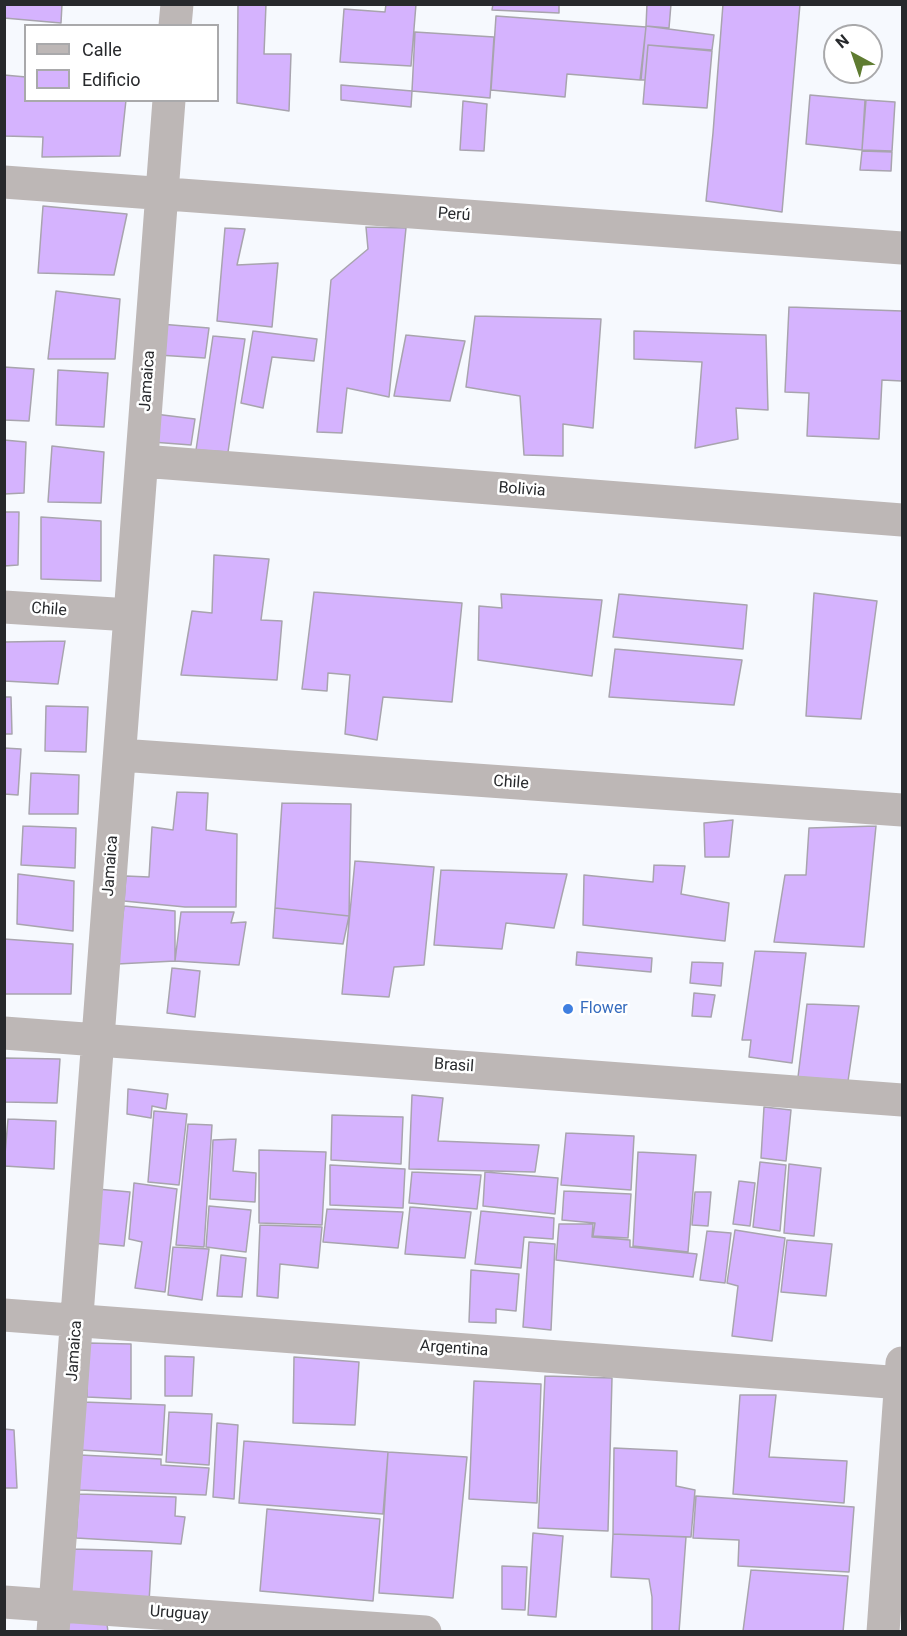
<!DOCTYPE html>
<html>
<head>
<meta charset="utf-8">
<style>
  body { margin:0 }
  #map { position:relative; width:907px; height:1636px; overflow:hidden; background:#f6f9fe; font-family:Roboto,sans-serif }
  canvas { display:block }
  .frame { position:absolute; inset:0; border:6px solid #27292c; pointer-events:none }
  .legend { position:absolute; left:24px; top:24px; width:195px; height:78px; box-sizing:border-box; background:#fff; border:2px solid #a9a9ab; margin:0; padding:8px 10px; list-style:none; font-size:18px; color:#27292c }
  .legend li { display:flex; align-items:center; gap:12px; height:30px }
  .legend b { width:30px; border:2px solid #a9a9ab }
  .north { position:absolute; left:823px; top:24px; width:60px; height:60px; box-sizing:border-box; background:#fff; border:2px solid #a9a9ab; border-radius:50%; rotate:320deg; font-size:16px; font-weight:700; line-height:24px; text-align:center; color:#27292c }
  .north::after { content:''; display:block; margin:auto; width:21px; height:27px; background:#5f7c31; clip-path:polygon(50% 0,100% 100%,50% 72%,0 100%) }
</style>
</head>
<body>
<div id="map">
<canvas width="907" height="1636"></canvas>
<div class="frame"></div>
<ul class="legend">
<li><b style="height:8px;background:#bdb7b6"></b>Calle</li>
<li><b style="height:16px;background:#d5b3fe"></b>Edificio</li>
</ul>
<div class="north">N</div>
</div>
<script>
const context = document.querySelector('canvas').getContext('2d');
context.lineJoin = 'round';
function fill(path, color) { context.fillStyle = color; context.fill(path, 'evenodd'); }
const toPath = rows => new Path2D(rows.map(r => 'M' + r).join(''));
function trace(path, color, width, dash) { context.strokeStyle = color; context.lineWidth = width; context.lineCap = dash ? 'butt' : 'round'; context.setLineDash(dash || []); context.stroke(path); }
function drawText(font, color, halo, rows, align = 'center') {
  context.font = font + ' Roboto,sans-serif'; context.lineWidth = 5; context.setLineDash([]); context.textBaseline = 'middle'; context.strokeStyle = halo; context.fillStyle = color; for (const [text, x, y, turn = 0] of rows) {
    context.save(); context.translate(x, y); context.rotate((+turn || 0) * Math.PI / 180); context.textAlign = isNaN(turn) ? turn : align; if (halo) context.strokeText(text, 0, 0); context.fillText(text, 0, 0); context.restore();
  }
}
const building = toPath([
  [4,4,62,4,61,23,4,18,4,4],
  [238,4,266,4,264,54,291,54,289,111,237,103,238,4],
  [386,4,416,4,411,66,340,62,344,9,385,12,386,4],
  [493,4,559,4,559,13,492,10,493,4],
  [647,4,671,4,669,28,646,26,647,4],
  [723,4,800,4,782,212,706,201,713,133,723,4],
  [496,16,646,27,640,80,567,74,565,97,491,90,496,16],
  [646,26,714,35,712,50,648,45,645,80,641,80,646,26],
  [415,32,494,37,490,98,412,91,415,32],
  [648,45,712,51,707,108,643,104,648,45],
  [4,75,26,77,26,100,126,100,120,156,42,157,43,137,4,136,4,75],
  [341,85,412,91,411,107,341,100,341,85],
  [810,95,865,100,862,150,806,144,810,95],
  [866,100,895,102,892,151,862,150,866,100],
  [463,101,487,104,484,151,460,150,463,101],
  [862,151,892,152,891,171,860,170,862,151],
  [43,206,127,214,114,275,38,273,43,206],
  [366,227,406,228,389,397,347,388,342,433,317,432,331,280,368,249,366,227],
  [225,228,245,229,237,265,278,263,272,327,217,321,225,228],
  [56,291,120,299,115,359,48,359,56,291],
  [789,307,902,311,902,381,882,380,879,439,807,436,809,393,785,392,789,307],
  [475,316,601,319,593,428,563,424,563,456,524,455,520,396,466,387,475,316],
  [160,324,209,328,205,358,158,355,160,324],
  [253,331,317,339,314,361,272,357,263,408,241,403,253,331],
  [634,331,766,335,768,410,736,408,738,439,695,448,702,362,634,359,634,331],
  [406,335,465,341,450,401,394,396,406,335],
  [213,336,245,339,228,452,196,450,213,336],
  [4,367,34,369,29,421,4,420,4,367],
  [58,370,108,373,104,427,56,425,58,370],
  [155,414,195,419,191,445,152,442,155,414],
  [4,440,26,442,24,493,4,494,4,440],
  [52,446,104,452,101,503,48,502,52,446],
  [4,512,19,512,18,565,4,566,4,512],
  [41,517,101,521,101,581,41,579,41,517],
  [214,555,269,559,261,620,282,621,277,680,181,675,192,611,212,613,214,555],
  [314,592,462,603,452,702,383,697,377,740,345,734,350,675,328,673,327,691,302,689,314,592],
  [814,593,877,601,861,719,806,716,814,593],
  [501,594,602,600,592,676,478,660,479,606,502,608,501,594],
  [619,594,747,605,743,649,613,637,619,594],
  [65,641,58,684,4,681,4,642,65,641],
  [615,649,742,660,734,705,609,697,615,649],
  [4,697,11,697,12,734,4,734,4,697],
  [46,706,88,707,86,752,45,751,46,706],
  [4,748,21,749,18,795,4,794,4,748],
  [31,773,79,775,78,814,29,814,31,773],
  [177,792,208,793,206,830,237,834,236,907,185,907,124,901,126,876,149,877,152,827,173,830,177,792],
  [282,803,351,804,349,916,275,908,282,803],
  [733,820,729,857,705,857,704,823,733,820],
  [23,826,76,828,75,868,21,865,23,826],
  [876,826,864,947,774,942,785,875,806,875,809,828,876,826],
  [355,861,434,867,424,965,394,967,389,997,342,994,355,861],
  [654,865,685,866,681,894,729,903,725,941,583,925,584,875,653,882,654,865],
  [441,870,567,874,554,928,506,923,502,949,434,945,441,870],
  [18,874,74,881,73,931,17,924,18,874],
  [124,906,175,911,175,961,117,964,124,906],
  [275,908,349,916,343,944,273,938,275,908],
  [181,912,234,912,231,923,246,922,239,965,175,961,181,912],
  [4,939,73,944,71,994,4,994,4,939],
  [755,951,806,953,792,1063,749,1057,751,1040,742,1040,755,951],
  [577,952,652,958,651,972,576,965,577,952],
  [692,962,723,963,721,986,690,983,692,962],
  [172,968,200,971,195,1017,167,1013,172,968],
  [694,993,715,995,711,1017,692,1016,694,993],
  [807,1004,859,1006,848,1081,798,1077,807,1004],
  [4,1058,60,1059,57,1103,4,1102,4,1058],
  [128,1089,168,1094,166,1109,152,1106,151,1118,127,1114,128,1089],
  [412,1095,443,1098,438,1141,539,1145,535,1172,409,1169,412,1095],
  [764,1107,791,1110,786,1161,761,1158,764,1107],
  [154,1111,187,1114,179,1185,148,1182,154,1111],
  [332,1115,403,1117,401,1164,331,1160,332,1115],
  [8,1119,56,1121,54,1169,4,1166,8,1119],
  [188,1124,212,1125,204,1247,176,1245,188,1124],
  [566,1133,634,1136,631,1190,561,1185,566,1133],
  [236,1139,233,1171,256,1173,255,1202,210,1199,213,1140,236,1139],
  [259,1150,326,1152,322,1225,259,1223,259,1150],
  [638,1152,696,1155,688,1252,633,1246,638,1152],
  [760,1162,786,1165,780,1231,753,1227,760,1162],
  [789,1164,821,1168,814,1236,784,1233,789,1164],
  [330,1165,405,1169,403,1208,330,1205,330,1165],
  [412,1172,481,1175,477,1209,409,1203,412,1172],
  [485,1172,558,1178,555,1214,483,1206,485,1172],
  [739,1181,755,1183,750,1226,733,1224,739,1181],
  [134,1183,177,1189,165,1292,135,1288,142,1242,129,1239,134,1183],
  [97,1189,130,1192,124,1246,92,1243,97,1189],
  [564,1191,631,1194,628,1238,593,1236,595,1223,562,1220,564,1191],
  [695,1192,711,1192,708,1226,692,1225,695,1192],
  [209,1206,251,1210,246,1252,206,1247,209,1206],
  [410,1207,471,1212,465,1258,405,1254,410,1207],
  [327,1209,403,1212,398,1248,323,1242,327,1209],
  [481,1211,554,1218,553,1239,524,1237,521,1268,475,1264,481,1211],
  [559,1224,593,1224,592,1237,630,1240,630,1247,697,1254,693,1277,556,1260,559,1224],
  [260,1225,322,1227,318,1268,280,1264,278,1298,257,1296,260,1225],
  [735,1230,785,1238,772,1341,732,1336,738,1286,727,1283,735,1230],
  [707,1231,731,1233,725,1283,700,1280,707,1231],
  [787,1240,832,1244,826,1296,781,1292,787,1240],
  [529,1242,555,1244,551,1330,523,1327,529,1242],
  [173,1247,209,1249,202,1300,168,1295,173,1247],
  [221,1255,246,1258,242,1297,217,1296,221,1255],
  [471,1270,519,1274,516,1311,496,1309,496,1323,469,1322,471,1270],
  [88,1343,131,1344,131,1399,87,1397,88,1343],
  [165,1356,194,1357,192,1396,165,1396,165,1356],
  [294,1357,359,1362,355,1425,293,1423,294,1357],
  [545,1376,612,1378,608,1531,538,1528,545,1376],
  [474,1381,541,1384,537,1503,469,1499,474,1381],
  [740,1395,776,1395,769,1457,847,1461,844,1503,733,1494,740,1395],
  [83,1402,165,1405,162,1455,80,1450,83,1402],
  [169,1412,212,1414,209,1465,166,1462,169,1412],
  [217,1423,238,1425,234,1499,213,1497,217,1423],
  [4,1429,14,1430,17,1488,4,1488,4,1429],
  [244,1441,388,1452,383,1514,239,1503,244,1441],
  [614,1448,677,1451,676,1486,695,1490,691,1537,613,1534,614,1448],
  [388,1452,467,1457,453,1598,379,1593,388,1452],
  [80,1455,161,1459,161,1465,209,1468,206,1495,79,1490,80,1455],
  [79,1494,176,1497,175,1516,185,1517,181,1544,76,1538,79,1494],
  [696,1496,854,1507,849,1572,738,1566,739,1540,693,1538,696,1496],
  [267,1509,380,1519,373,1601,260,1591,267,1509],
  [533,1533,563,1536,556,1617,528,1615,533,1533],
  [613,1534,686,1537,679,1632,652,1632,652,1597,649,1579,611,1577,613,1534],
  [72,1549,152,1551,149,1602,68,1596,72,1549],
  [502,1566,527,1567,525,1610,502,1609,502,1566],
  [751,1570,848,1576,843,1632,743,1631,751,1570],
  [67,1621,107,1624,108,1632,68,1632,67,1621]
]);
fill(building, '#d5b3fe');
trace(building, '#a8a4ae', 1.5);
trace(toPath([
  [175,26,177,4],
  [4,182,902,248],
  [142,461,902,520],
  [4,607,130,615],
  [120,755,902,810],
  [4,1033,902,1100],
  [4,1315,902,1383],
  [4,1602,425,1632],
  [53,1632,169,100],
  [883,1632,902,1363]
]), '#bdb7b6', 33);
for (const [x, y, r, color] of [
  [568,1009,6,"#3f7fe0"]
]) { const dot = new Path2D(); dot.arc(x, y, r, 0, 2 * Math.PI); context.fillStyle = color; context.fill(dot); trace(dot, '#fff', 2); }
drawText('16px', '#27292c', '#fff', [
  ["Perú",454,215,4],
  ["Jamaica",148,381,-86],
  ["Bolivia",522,490,4],
  ["Chile",49,610,4],
  ["Chile",511,783,4],
  ["Jamaica",111,866,-86],
  ["Brasil",454,1066,4],
  ["Argentina",454,1349,4],
  ["Jamaica",75,1351,-86],
  ["Uruguay",179,1614,4]
]);
drawText('16px', '#366cbe', '#fff', [
  ["Flower",580,1009]
], 'left');
</script>
</body>
</html>
